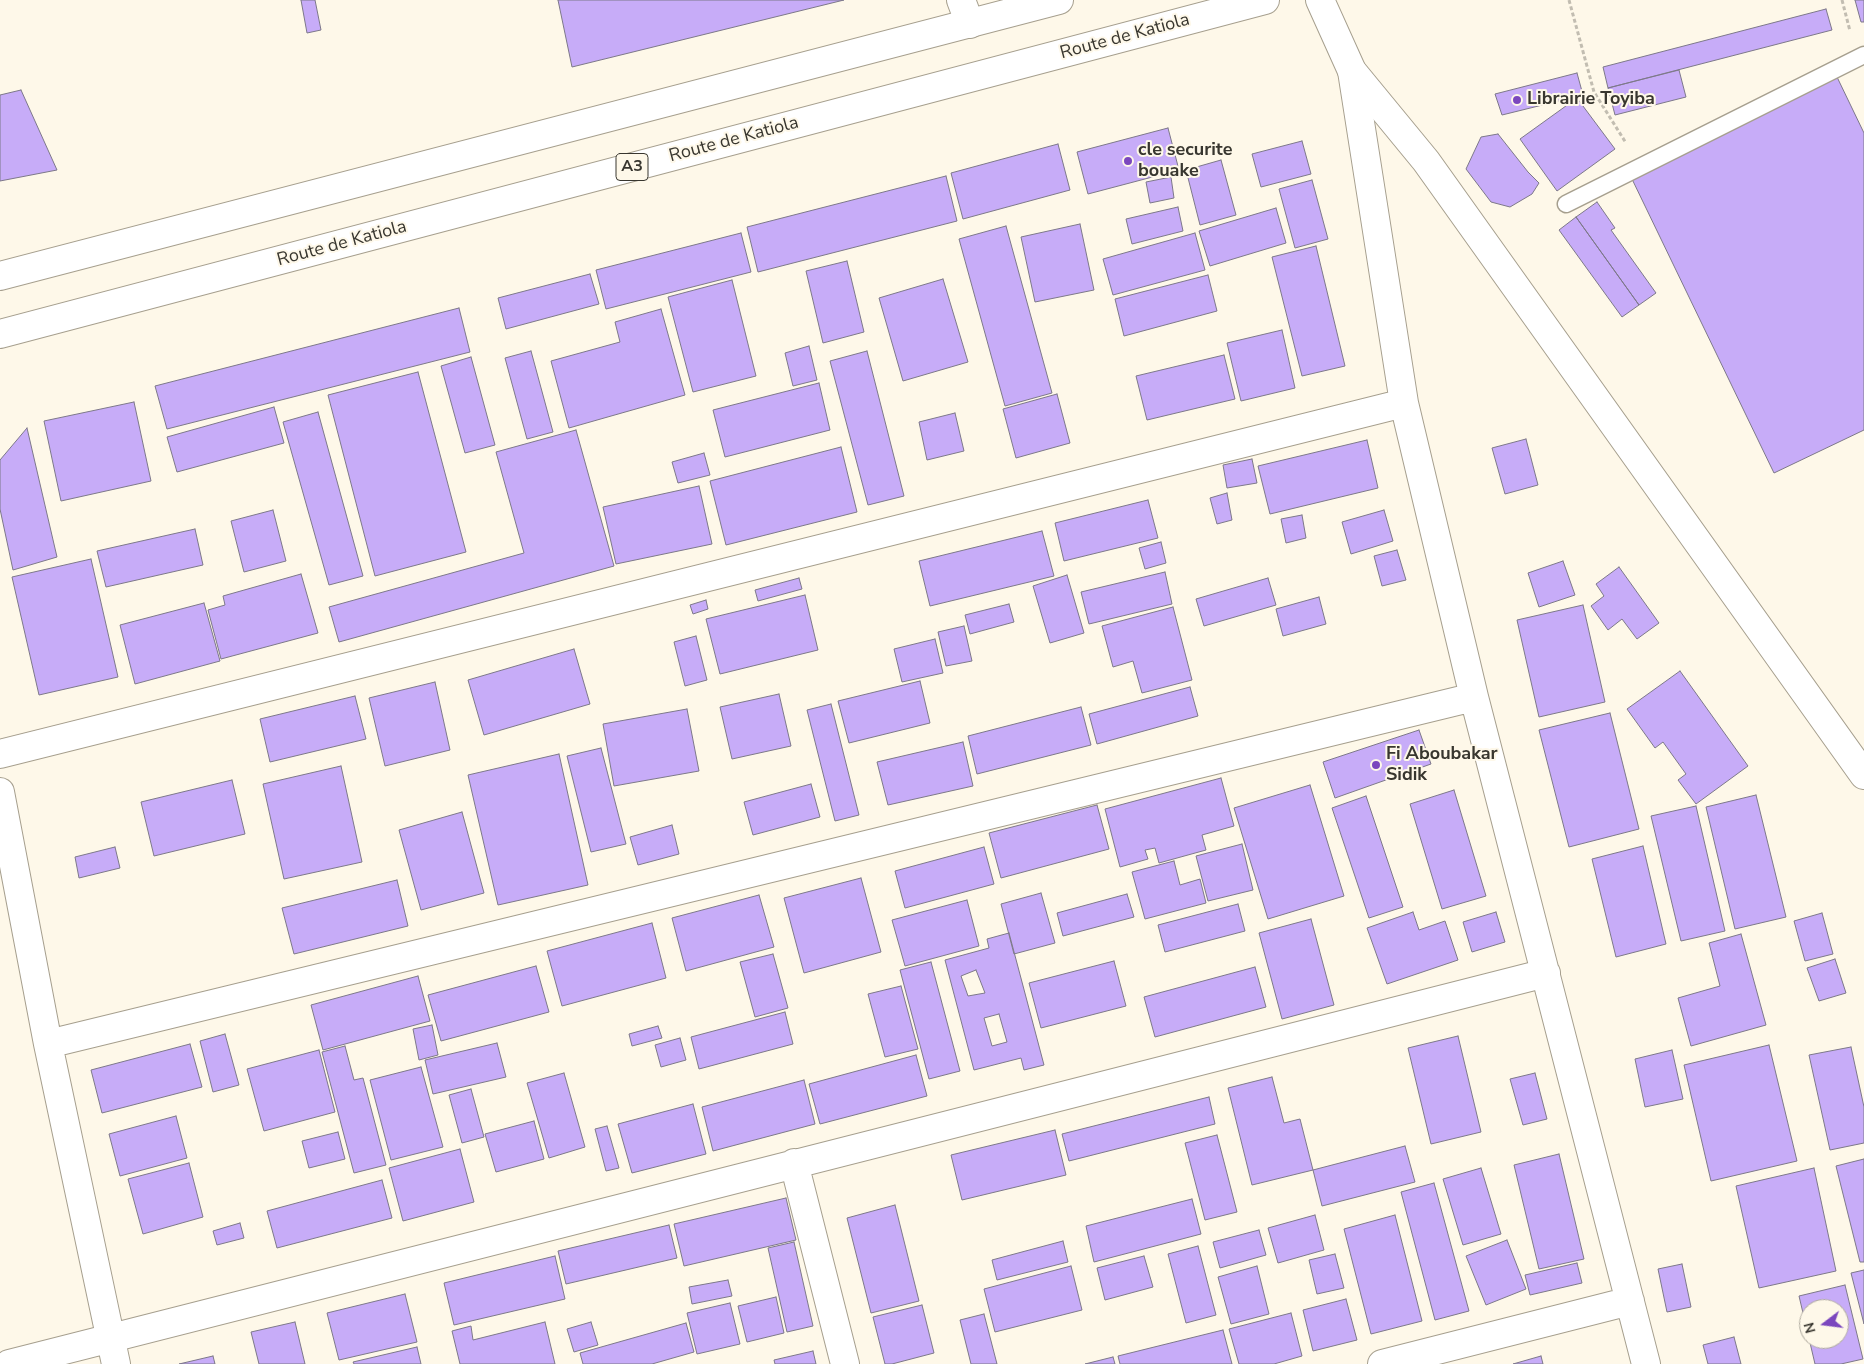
<!DOCTYPE html>
<html>
<head>
<meta charset="utf-8">
<style>
  body { margin:0 }
  #map { position:relative; width:1864px; height:1364px; overflow:hidden; background:#fef8e9; font-family:"Nunito Sans",sans-serif }
  canvas { display:block }
  .north { position:absolute; left:1799px; top:1299px; width:50px; height:50px; box-sizing:border-box; background:#fef8e9; border:1px solid #afaa9f; border-radius:50%; rotate:255deg; font-size:14px; font-weight:700; line-height:20px; text-align:center; color:#38362f }
  .north::after { content:''; display:block; margin:auto; width:18px; height:22px; background:#7b47be; clip-path:polygon(50% 0,100% 100%,50% 72%,0 100%) }
</style>
</head>
<body>
<div id="map">
<canvas width="1864" height="1364"></canvas>
<div class="north">N</div>
</div>
<script>
const context = document.querySelector('canvas').getContext('2d');
context.lineJoin = 'round';
function fill(path, color) { context.fillStyle = color; context.fill(path, 'evenodd'); }
const toPath = rows => new Path2D(rows.map(r => 'M' + r).join(''));
function trace(path, color, width, dash) { context.strokeStyle = color; context.lineWidth = width; context.lineCap = dash ? 'butt' : 'round'; context.setLineDash(dash || []); context.stroke(path); }
function drawText(font, color, halo, rows, align = 'center') {
  context.font = font + ' "Nunito Sans",sans-serif'; context.lineWidth = 4; context.setLineDash([]); context.textBaseline = 'middle'; context.strokeStyle = halo; context.fillStyle = color; for (const [text, x, y, turn = 0] of rows) {
    context.save(); context.translate(x, y); context.rotate((+turn || 0) * Math.PI / 180); context.textAlign = isNaN(turn) ? turn : align; if (halo) context.strokeText(text, 0, 0); context.fillText(text, 0, 0); context.restore();
  }
}
const building = toPath([
  [301,0,315,0,321,30,307,33,301,0],
  [558,0,844,0,572,67,558,0],
  [1855,0,1864,0,1864,22,1861,22,1855,0],
  [1826,9,1832,30,1608,88,1603,67,1826,9],
  [1679,70,1686,97,1615,115,1608,88,1679,70],
  [1577,73,1583,95,1502,115,1495,94,1577,73],
  [1837,77,1864,133,1864,430,1774,473,1631,177,1837,77],
  [21,90,57,170,0,181,0,95,21,90],
  [1577,98,1615,149,1557,191,1520,139,1577,98],
  [1168,128,1179,170,1088,194,1077,152,1168,128],
  [1498,134,1528,172,1539,183,1532,194,1510,207,1491,202,1466,169,1481,137,1498,134],
  [1302,141,1311,174,1261,187,1252,154,1302,141],
  [1058,144,1070,190,963,219,951,173,1058,144],
  [1221,160,1236,215,1200,225,1186,170,1221,160],
  [946,176,957,221,758,272,747,227,946,176],
  [1171,177,1174,198,1150,203,1146,182,1171,177],
  [1312,180,1328,239,1295,248,1279,189,1312,180],
  [1597,202,1615,228,1611,230,1656,293,1639,305,1576,217,1597,202],
  [1178,207,1183,231,1132,244,1126,219,1178,207],
  [1276,208,1286,243,1210,266,1199,231,1276,208],
  [1576,217,1639,305,1622,317,1559,230,1576,217],
  [1080,224,1094,290,1035,302,1021,237,1080,224],
  [1006,226,1052,393,1005,406,959,239,1006,226],
  [741,233,751,272,606,309,596,270,741,233],
  [1195,233,1205,270,1113,295,1103,259,1195,233],
  [1316,246,1345,366,1302,376,1272,257,1316,246],
  [847,261,864,332,823,343,806,271,847,261],
  [590,274,599,304,506,329,498,298,590,274],
  [1208,275,1217,311,1124,336,1115,299,1208,275],
  [943,279,968,362,903,381,879,298,943,279],
  [732,280,756,376,693,392,668,297,732,280],
  [459,308,470,352,167,429,155,386,459,308],
  [661,309,685,395,569,428,551,361,620,342,615,322,661,309],
  [1282,330,1295,388,1241,401,1227,343,1282,330],
  [809,346,817,380,793,386,785,353,809,346],
  [531,351,553,432,527,439,505,358,531,351],
  [867,351,904,496,868,505,830,361,867,351],
  [1224,355,1235,399,1147,420,1136,376,1224,355],
  [471,357,495,445,465,453,441,366,471,357],
  [418,372,466,552,375,576,328,395,418,372],
  [819,383,830,430,725,457,713,410,819,383],
  [1057,394,1070,443,1016,458,1003,409,1057,394],
  [134,402,151,481,61,501,44,421,134,402],
  [274,407,284,443,177,472,167,437,274,407],
  [318,412,363,576,329,585,283,422,318,412],
  [955,413,964,451,927,460,919,422,955,413],
  [27,428,57,557,13,570,0,509,0,460,27,428],
  [576,430,614,566,339,642,329,607,524,553,496,452,576,430],
  [1526,439,1538,485,1505,494,1492,448,1526,439],
  [1367,440,1378,488,1270,514,1258,466,1367,440],
  [841,447,857,512,726,545,710,481,841,447],
  [704,453,710,475,678,483,672,462,704,453],
  [1252,459,1257,483,1227,488,1223,465,1252,459],
  [699,486,712,544,616,564,603,507,699,486],
  [1227,493,1232,520,1217,524,1210,498,1227,493],
  [1148,500,1158,538,1064,561,1055,523,1148,500],
  [273,510,286,561,244,572,231,521,273,510],
  [1384,510,1393,541,1351,554,1342,522,1384,510],
  [1302,515,1306,538,1286,543,1281,519,1302,515],
  [195,529,203,565,106,587,97,551,195,529],
  [1042,531,1054,576,930,606,919,561,1042,531],
  [1161,542,1166,563,1145,569,1139,548,1161,542],
  [1397,550,1406,580,1382,586,1374,556,1397,550],
  [91,559,118,677,39,695,12,577,91,559],
  [1563,561,1575,595,1539,607,1528,573,1563,561],
  [1619,567,1659,623,1637,639,1622,619,1608,630,1591,606,1604,596,1596,584,1619,567],
  [1165,572,1172,604,1089,624,1081,592,1165,572],
  [301,574,318,633,221,659,208,610,225,605,223,596,301,574],
  [1067,575,1084,633,1050,643,1033,586,1067,575],
  [799,578,802,589,758,601,755,590,799,578],
  [1268,578,1276,605,1204,626,1196,599,1268,578],
  [805,595,818,650,720,674,706,619,805,595],
  [1319,597,1326,624,1283,636,1276,609,1319,597],
  [706,600,708,609,693,614,690,605,706,600],
  [204,603,220,661,135,684,120,625,204,603],
  [1009,604,1014,622,970,634,965,615,1009,604],
  [1583,605,1605,702,1539,717,1517,620,1583,605],
  [1173,607,1192,680,1142,693,1133,661,1113,667,1102,626,1173,607],
  [964,626,972,661,946,666,938,632,964,626],
  [696,636,707,680,685,686,674,642,696,636],
  [935,639,943,673,902,682,894,649,935,639],
  [574,649,590,704,484,735,468,680,574,649],
  [1680,671,1748,766,1696,804,1678,780,1686,774,1663,742,1655,748,1627,709,1680,671],
  [920,681,930,723,849,743,838,701,920,681],
  [435,682,450,750,385,766,369,698,435,682],
  [1190,687,1198,716,1097,744,1089,714,1190,687],
  [779,694,791,746,732,759,720,707,779,694],
  [355,696,366,739,270,762,260,719,355,696],
  [831,704,859,815,835,821,807,710,831,704],
  [1081,707,1091,745,977,774,968,736,1081,707],
  [687,709,699,771,614,786,603,724,687,709],
  [1610,713,1639,829,1569,847,1539,730,1610,713],
  [1419,730,1431,764,1335,798,1323,762,1419,730],
  [963,742,973,786,888,805,877,762,963,742],
  [601,748,626,844,591,852,567,756,601,748],
  [559,754,588,885,498,905,468,775,559,754],
  [341,766,362,862,284,879,263,784,341,766],
  [1221,778,1234,826,1202,835,1206,850,1159,863,1155,848,1145,850,1148,859,1120,867,1105,809,1221,778],
  [232,780,245,834,154,856,141,802,232,780],
  [811,784,820,817,753,835,744,802,811,784],
  [1310,785,1344,896,1268,919,1234,808,1310,785],
  [1454,790,1486,896,1442,909,1410,804,1454,790],
  [1756,795,1786,917,1735,929,1706,807,1756,795],
  [1366,796,1403,907,1369,918,1332,808,1366,796],
  [1097,805,1109,849,1001,878,989,833,1097,805],
  [1696,806,1725,931,1681,941,1651,816,1696,806],
  [462,812,484,893,421,910,399,830,462,812],
  [672,825,679,854,638,865,630,837,672,825],
  [1242,844,1253,890,1208,901,1196,856,1242,844],
  [1643,846,1666,944,1616,957,1592,859,1643,846],
  [115,847,120,868,79,878,75,857,115,847],
  [984,847,994,884,905,908,895,871,984,847],
  [1174,861,1180,885,1200,879,1206,903,1145,919,1132,872,1174,861],
  [861,878,881,952,804,973,784,898,861,878],
  [397,880,408,926,294,954,282,908,397,880],
  [1041,893,1055,943,1014,954,1001,904,1041,893],
  [1127,894,1134,917,1063,936,1057,913,1127,894],
  [759,895,774,947,686,971,672,918,759,895],
  [967,900,979,946,905,966,892,920,967,900],
  [1238,904,1245,931,1165,952,1158,925,1238,904],
  [1413,912,1419,930,1445,921,1458,960,1387,984,1367,928,1413,912],
  [1496,912,1505,942,1472,952,1463,922,1496,912],
  [1822,913,1833,954,1805,961,1794,921,1822,913],
  [1311,919,1334,1005,1282,1019,1259,933,1311,919],
  [652,923,666,978,562,1006,547,951,652,923],
  [1009,933,1044,1065,1024,1070,1021,1058,974,1070,945,960,989,948,987,939,1009,933],
  [976,970,985,993,968,996,961,976,976,970],
  [999,1014,1007,1042,992,1046,984,1018,999,1014],
  [1741,934,1766,1025,1691,1046,1678,998,1720,986,1709,943,1741,934],
  [773,954,788,1008,755,1017,740,962,773,954],
  [1835,959,1846,993,1819,1001,1807,968,1835,959],
  [1114,961,1126,1006,1041,1028,1029,983,1114,961],
  [931,962,960,1071,929,1079,900,970,931,962],
  [536,966,549,1012,441,1041,428,995,536,966],
  [1255,967,1266,1007,1155,1037,1144,997,1255,967],
  [418,976,430,1021,323,1050,311,1005,418,976],
  [901,986,918,1049,885,1057,868,994,901,986],
  [785,1012,793,1044,699,1069,691,1037,785,1012],
  [432,1025,438,1055,419,1060,413,1029,432,1025],
  [658,1026,662,1038,632,1046,629,1034,658,1026],
  [225,1034,239,1085,213,1092,200,1041,225,1034],
  [1458,1036,1481,1132,1431,1144,1408,1048,1458,1036],
  [680,1038,686,1060,661,1067,655,1045,680,1038],
  [497,1043,506,1077,433,1094,425,1060,497,1043],
  [190,1044,202,1087,102,1113,91,1070,190,1044],
  [1769,1045,1797,1161,1711,1181,1684,1065,1769,1045],
  [345,1046,354,1080,363,1078,386,1165,354,1173,322,1052,345,1046],
  [1851,1047,1864,1107,1864,1143,1830,1150,1809,1055,1851,1047],
  [319,1050,335,1112,264,1131,247,1069,319,1050],
  [1672,1050,1683,1099,1645,1107,1635,1059,1672,1050],
  [916,1055,927,1096,820,1124,809,1084,916,1055],
  [421,1067,443,1147,391,1160,370,1080,421,1067],
  [564,1073,585,1147,549,1158,527,1083,564,1073],
  [1535,1073,1547,1119,1523,1125,1510,1079,1535,1073],
  [1272,1077,1284,1123,1300,1119,1313,1170,1252,1185,1228,1088,1272,1077],
  [804,1080,815,1124,713,1151,702,1107,804,1080],
  [471,1089,484,1137,462,1143,449,1095,471,1089],
  [1209,1097,1215,1124,1069,1161,1062,1134,1209,1097],
  [693,1104,706,1154,632,1173,618,1124,693,1104],
  [176,1116,187,1158,120,1176,109,1134,176,1116],
  [534,1121,544,1159,496,1172,485,1134,534,1121],
  [607,1126,619,1168,606,1171,595,1129,607,1126],
  [1055,1130,1066,1175,962,1200,951,1155,1055,1130],
  [338,1132,345,1159,309,1168,302,1141,338,1132],
  [1217,1135,1237,1212,1205,1220,1185,1143,1217,1135],
  [1405,1146,1415,1182,1322,1206,1313,1170,1405,1146],
  [460,1149,474,1202,403,1221,389,1168,460,1149],
  [1559,1154,1584,1259,1539,1269,1514,1165,1559,1154],
  [1864,1159,1864,1262,1860,1262,1836,1166,1864,1159],
  [189,1163,203,1217,143,1234,128,1179,189,1163],
  [1481,1168,1501,1234,1463,1245,1443,1179,1481,1168],
  [1814,1168,1836,1271,1759,1288,1736,1186,1814,1168],
  [382,1180,392,1218,277,1248,267,1211,382,1180],
  [1434,1183,1469,1311,1435,1320,1401,1192,1434,1183],
  [786,1198,796,1240,684,1266,674,1224,786,1198],
  [1192,1199,1201,1234,1094,1262,1086,1226,1192,1199],
  [895,1205,919,1301,871,1313,847,1218,895,1205],
  [1315,1215,1324,1250,1278,1263,1268,1228,1315,1215],
  [1395,1215,1422,1321,1371,1334,1344,1229,1395,1215],
  [240,1223,244,1238,217,1245,213,1231,240,1223],
  [669,1225,677,1258,566,1284,558,1251,669,1225],
  [1259,1230,1266,1255,1220,1268,1213,1242,1259,1230],
  [1507,1240,1526,1289,1486,1305,1466,1256,1507,1240],
  [1063,1241,1068,1262,997,1280,992,1260,1063,1241],
  [794,1242,813,1326,787,1332,768,1248,794,1242],
  [1198,1246,1216,1315,1186,1323,1168,1254,1198,1246],
  [1335,1254,1344,1288,1317,1294,1309,1260,1335,1254],
  [555,1256,565,1299,454,1325,444,1283,555,1256],
  [1144,1256,1153,1287,1105,1300,1097,1268,1144,1256],
  [1577,1263,1582,1283,1530,1295,1525,1275,1577,1263],
  [1682,1264,1691,1307,1667,1312,1658,1269,1682,1264],
  [1071,1266,1082,1310,995,1332,984,1289,1071,1266],
  [1257,1266,1269,1314,1231,1324,1218,1277,1257,1266],
  [1864,1270,1864,1324,1851,1273,1864,1270],
  [728,1280,732,1296,692,1304,689,1287,728,1280],
  [1845,1285,1863,1359,1841,1364,1815,1364,1799,1296,1845,1285],
  [1809,1309,1839,1309,1839,1339,1809,1339,1809,1309],
  [405,1294,417,1342,339,1360,327,1313,405,1294],
  [776,1297,784,1333,747,1342,738,1306,776,1297],
  [1346,1299,1357,1340,1313,1351,1303,1310,1346,1299],
  [730,1303,740,1344,697,1354,687,1313,730,1303],
  [922,1305,934,1353,892,1364,885,1364,873,1317,922,1305],
  [1291,1313,1302,1356,1274,1364,1239,1364,1229,1329,1291,1313],
  [984,1314,997,1364,971,1364,960,1320,984,1314],
  [295,1322,305,1364,259,1364,251,1332,295,1322],
  [545,1322,555,1364,460,1364,452,1331,471,1326,473,1340,545,1322],
  [591,1322,598,1345,574,1352,567,1329,591,1322],
  [686,1323,694,1352,652,1364,583,1364,580,1353,686,1323],
  [1223,1330,1232,1364,1120,1364,1118,1356,1223,1330],
  [1734,1337,1741,1364,1708,1364,1703,1345,1734,1337],
  [417,1347,421,1364,354,1364,353,1362,417,1347],
  [813,1351,816,1364,775,1364,774,1360,813,1351],
  [213,1356,215,1364,179,1364,213,1356],
  [1541,1356,1543,1364,1513,1364,1541,1356],
  [1113,1357,1115,1364,1085,1364,1113,1357]
]);
fill(building, '#c7acf8');
trace(building, '#7d7889', 1);
const lane = toPath([
  [1566,204,1864,55]
]);
const street = toPath([
  [961,0,970,24],
  [1352,71,1404,403,1474,697,1646,1364],
  [0,754,1404,403],
  [0,792,48,1044,116,1364],
  [48,1044,1474,697],
  [794,1163,845,1364],
  [9,1364,1546,973],
  [1382,1364,1630,1301]
]);
const secondary = toPath([
  [1320,0,1352,71,1426,161,1864,775]
]);
const highway = toPath([
  [0,276,1059,0],
  [0,334,1265,0]
]);
trace(lane, '#a69f8e', 19);
trace(street, '#a69f8e', 30);
trace(secondary, '#a69f8e', 30);
trace(highway, '#a69f8e', 30);
trace(toPath([
  [1569,0,1594,92,1626,143],
  [1842,0,1850,31]
]), '#c2bdb1', 3, [4, 2.5]);
trace(lane, '#fff', 16);
trace(street, '#fff', 28);
trace(secondary, '#fff', 28);
trace(highway, '#fff', 28);
for (const [x, y, r, color] of [
  [1517,100,5,"#7b47be"],
  [1128,161,5,"#7b47be"],
  [1376,765,5,"#7b47be"]
]) { const dot = new Path2D(); dot.arc(x, y, r, 0, 2 * Math.PI); context.fillStyle = color; context.fill(dot); trace(dot, '#fef8e9', 2); }
for (const [x, y, w] of [
  [632,167,32]
]) { const box = new Path2D(); box.roundRect(x - w / 2, y - 13.5, w, 27, 4); context.fillStyle = '#fef8e9'; context.fill(box); trace(box, '#38362f', 1); }
drawText('bold 16px', '#38362f', null, [
  ["A3",632,167]
]);
drawText('18px', '#38362f', '#fef8e9', [
  ["Route de Katiola",1125,37,-15],
  ["Route de Katiola",734,140,-15],
  ["Route de Katiola",342,244,-15]
]);
drawText('bold 18px', '#38362f', '#fef8e9', [
  ["Librairie Toyiba",1527,100],
  ["cle securite",1138,151],
  ["bouake",1138,172],
  ["Fi Aboubakar",1386,755],
  ["Sidik",1386,776]
], 'left');
</script>
</body>
</html>
